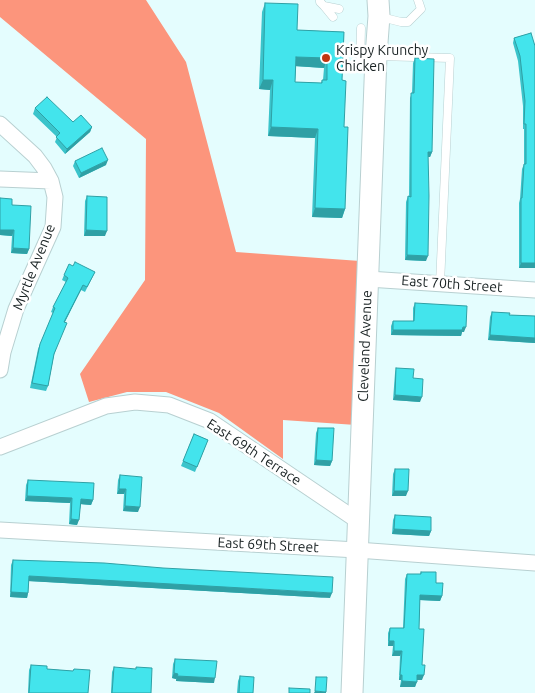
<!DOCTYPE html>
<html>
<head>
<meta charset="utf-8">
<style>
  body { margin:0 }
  canvas { display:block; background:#e4fdfe }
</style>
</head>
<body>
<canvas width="535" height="693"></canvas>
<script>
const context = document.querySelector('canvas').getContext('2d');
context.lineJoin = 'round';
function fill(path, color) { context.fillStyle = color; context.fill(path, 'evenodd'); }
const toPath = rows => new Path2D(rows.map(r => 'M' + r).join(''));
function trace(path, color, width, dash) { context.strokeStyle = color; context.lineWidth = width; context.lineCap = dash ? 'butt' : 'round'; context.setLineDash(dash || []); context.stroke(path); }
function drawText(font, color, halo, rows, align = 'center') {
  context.font = font + ' Ubuntu,sans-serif'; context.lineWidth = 5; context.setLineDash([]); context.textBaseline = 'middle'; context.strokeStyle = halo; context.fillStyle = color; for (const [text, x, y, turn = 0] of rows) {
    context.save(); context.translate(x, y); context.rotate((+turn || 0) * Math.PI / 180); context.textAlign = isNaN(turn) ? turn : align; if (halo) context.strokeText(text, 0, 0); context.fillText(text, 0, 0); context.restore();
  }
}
fill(toPath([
  [0,0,146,0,186,62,236,252,360,261,356,425,283,420,283,459,219,413,166,392,127,392,89,402,80,374,145,280,146,139,0,17]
]), '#fc957c');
const service = toPath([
  [320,0,320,2,324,6,339,9],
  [324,6,333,17],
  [381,17,401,22,408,22,421,9,418,0],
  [361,28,360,66,374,66],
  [378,56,450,58,440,284]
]);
const minor = toPath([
  [0,124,35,156,44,168,51,181,55,197,53,227,16,309,3,352,0,370],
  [0,179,51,181],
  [368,279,535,290],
  [0,447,106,406,135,402,169,405,210,421,358,521],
  [0,530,357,550,535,563]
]);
const secondary = toPath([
  [352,693,376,56,379,16,378,0]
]);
trace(service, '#b8d0d1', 9);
trace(minor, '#b8d0d1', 17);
trace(secondary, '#b8d0d1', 23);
trace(service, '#fff', 8);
trace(minor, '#fff', 15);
trace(secondary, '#fff', 21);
fill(toPath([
  [265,3,297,30,344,32,342,80,344,127,345,209,342,218,312,217,315,138,268,136,270,90,259,89,262,12],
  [296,66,324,68,323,80,322,80,321,83,295,82],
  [531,33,535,268,519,268,519,203,520,199,522,169,524,164,524,129,523,129,523,106,518,61,513,43,514,38],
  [415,58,432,152,430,157,428,157,426,261,405,260,406,202,408,196,409,197,410,98,412,93,413,63],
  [35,108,73,122,92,127,90,132,65,154,55,142,57,137,33,114],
  [75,161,106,165,79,178,73,166],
  [87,196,105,236,84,236,85,201],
  [0,198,12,205,29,249,27,254,11,253,12,236,0,235],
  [73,266,95,272,85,292,81,290,65,322,54,355,48,386,46,391,30,388,38,349,53,313,51,312,53,307,66,282,62,280,64,275],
  [415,303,464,332,462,332,461,336,391,335,391,326,393,321,413,321,413,308],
  [492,312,509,315,535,316,535,343,488,340,490,317],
  [396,368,413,378,420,402,393,400,395,373],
  [318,428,332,461,330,466,314,465,316,433],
  [194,434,208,440,195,472,181,466],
  [395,469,406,496,392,496,393,474],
  [120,475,138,512,123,511,124,494,117,494,118,480],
  [28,480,93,500,91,505,81,504,77,525,69,524,70,503,25,501,26,485],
  [395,515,431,531,429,536,392,534,393,520],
  [13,560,330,598,29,581,28,593,27,598,10,597,11,565],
  [421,572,436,583,442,596,440,601,420,600,419,629,422,665,422,680,417,680,415,687,400,687,401,680,399,680,400,656,392,656,393,646,388,646,388,633,390,628,403,628,405,579,407,574,420,574],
  [175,659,214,683,176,681,176,679,172,678,173,664],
  [31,665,47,669,73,671,74,669,88,693,28,693,29,670],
  [114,667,151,693,111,693,112,672],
  [240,676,253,693,237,693,238,681]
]), '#3ac4cb');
fill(toPath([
  [296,57,327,58,324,68,293,66],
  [263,80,273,80,270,90,259,89],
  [92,127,90,132,65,154,67,149],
  [271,127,318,129,315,138,268,136],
  [428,152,432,152,430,157,426,157],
  [108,160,106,165,79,178,81,173],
  [315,208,345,209,342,218,312,217],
  [0,230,14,230,12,236,0,235],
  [86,230,107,231,105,236,84,236],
  [13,248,29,249,27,254,11,253],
  [407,255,428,256,426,261,405,260],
  [521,263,535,263,535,268,519,268],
  [83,285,81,290,62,327,64,322],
  [466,327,464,332,462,332,461,336,391,335,393,330],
  [490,335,535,338,535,343,488,340],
  [395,395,422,397,420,402,393,400],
  [316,460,332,461,330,466,314,465],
  [119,489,126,489,124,494,117,494],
  [394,491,408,491,406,496,392,496],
  [27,496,72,498,70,503,25,501],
  [81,499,93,500,91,505,79,504],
  [125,506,140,507,138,512,123,511],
  [71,519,79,520,77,525,69,524],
  [394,529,431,531,429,536,392,534],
  [29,576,332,593,330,598,27,581],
  [11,592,28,593,27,598,10,597],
  [420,595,442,596,440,601,419,600],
  [389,641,394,641,393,646,388,646],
  [394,651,402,651,400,656,392,656],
  [174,673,178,674,176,679,172,678],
  [400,675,402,675,401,680,399,680],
  [417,675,424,675,422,680,416,680],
  [177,676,215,678,214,683,176,681],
  [402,681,417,682,415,687,400,687],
  [315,691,326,692,326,693,314,693]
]), '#2fa0a5');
const building = toPath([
  [265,3,298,4,297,30,344,32,342,80,346,81,344,127,348,127,345,209,315,208,318,129,271,127,273,80,263,80,265,3],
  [296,57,327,58,327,80,322,80,322,83,295,82,296,57],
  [531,33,535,46,535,263,521,263,521,198,522,198,524,164,526,164,526,124,524,124,525,101,520,56,514,38,531,33],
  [415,58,434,59,432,152,428,152,429,196,428,256,407,255,408,196,411,197,411,93,414,93,415,58],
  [47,97,73,122,81,115,92,127,67,149,56,137,60,133,35,108,47,97],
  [102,148,108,160,81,173,75,161,102,148],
  [87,196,107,197,107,231,86,230,87,196],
  [0,198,12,199,12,205,31,206,29,249,13,248,14,230,0,230,0,198],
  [75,262,95,272,87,287,83,285,64,322,67,323,54,354,48,386,32,383,40,344,55,308,53,307,68,278,64,275,69,264,73,266,75,262],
  [415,303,467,306,466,327,463,327,462,330,393,330,393,321,414,321,415,303],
  [492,312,510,313,509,315,535,316,535,338,490,335,492,312],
  [396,368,414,369,413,378,423,379,422,397,395,395,396,368],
  [318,428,334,428,332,461,316,460,318,428],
  [194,434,208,440,197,467,183,461,194,434],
  [395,469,409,469,408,491,394,491,395,469],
  [120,475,142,477,140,507,125,506,126,489,119,489,120,475],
  [28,480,94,483,93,500,81,499,79,520,71,519,72,498,27,496,28,480],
  [395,515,431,517,431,531,394,529,395,515],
  [13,560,104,563,163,568,333,577,332,593,29,576,28,593,11,592,13,560],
  [421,572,436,572,436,583,443,583,442,596,420,595,419,629,424,629,422,665,425,665,424,675,417,675,417,682,402,681,402,675,400,675,402,651,394,651,394,641,389,641,390,628,404,628,407,574,421,574,421,572],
  [175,659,217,661,215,678,177,676,178,674,174,673,175,659],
  [31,665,47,666,47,669,73,671,74,669,90,670,88,693,29,693,31,665],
  [114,667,136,669,136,667,152,668,151,693,112,693,114,667],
  [240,676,254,677,253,693,239,693,240,676],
  [316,677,327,677,326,692,315,691,316,677],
  [289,688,310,689,310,693,289,693,289,688]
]);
fill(building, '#43e4ec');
trace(building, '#2fa0a5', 1);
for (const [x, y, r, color] of [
  [326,58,5,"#c03611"]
]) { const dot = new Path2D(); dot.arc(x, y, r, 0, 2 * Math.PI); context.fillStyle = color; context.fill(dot); trace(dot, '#fff', 2); }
drawText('14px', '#182122', '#fff', [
  ["Krispy Krunchy",336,50],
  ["Chicken",336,66]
], 'left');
drawText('14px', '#182122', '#fff', [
  ["Myrtle Avenue",34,267,-68],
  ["East 70th Street",452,284,4],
  ["Cleveland Avenue",365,346,-88],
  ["East 69th Terrace",254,452,33],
  ["East 69th Street",268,545,3]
]);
</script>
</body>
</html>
